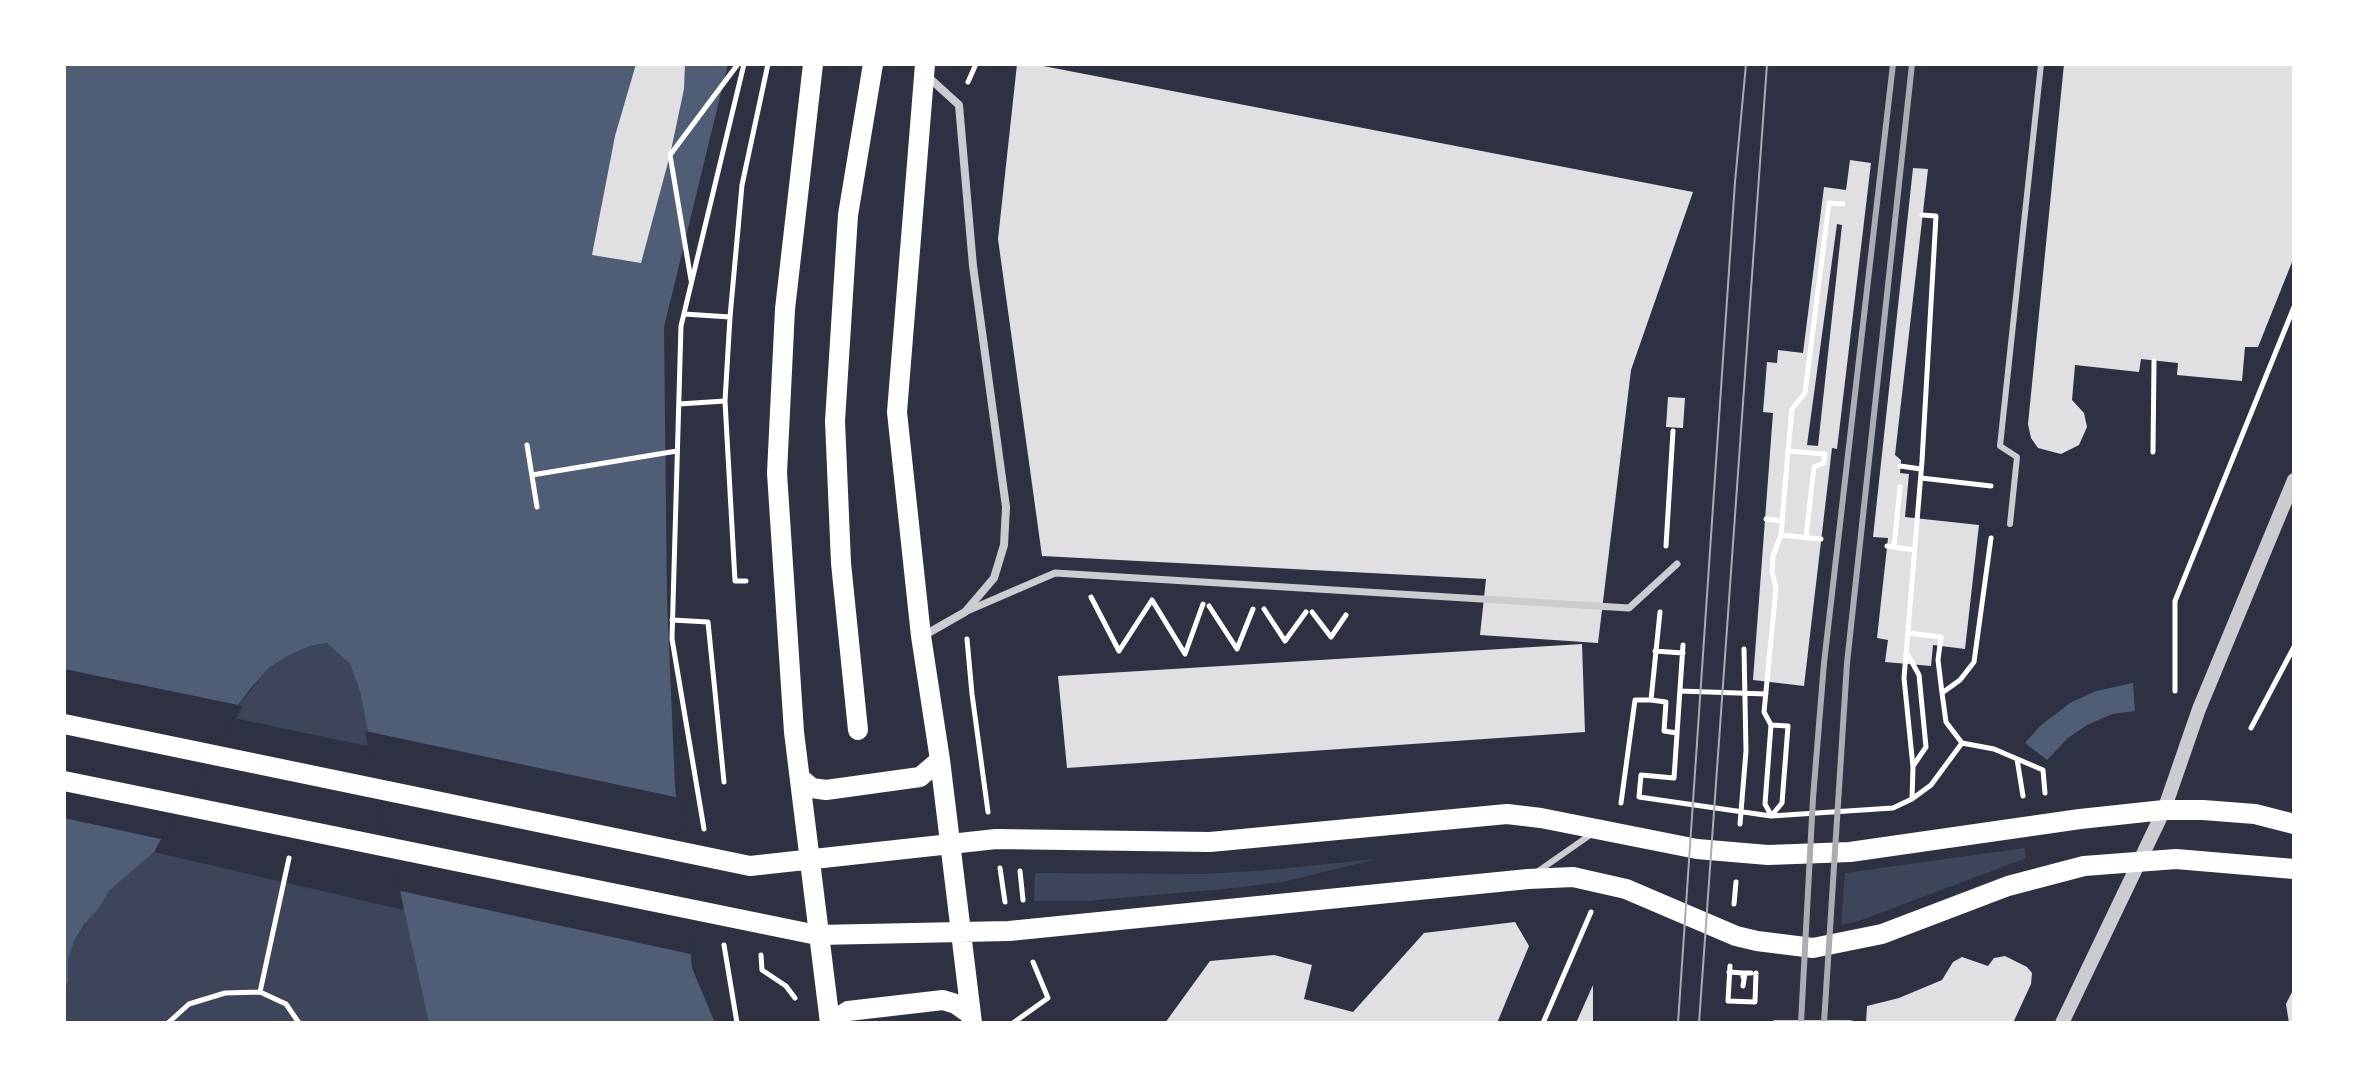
<!DOCTYPE html>
<html>
<head>
<meta charset="utf-8">
<style>
  body { margin:0 }
  #map { position:relative; width:2358px; height:1087px; overflow:hidden; background:#2d3142; font-family:Barlow,sans-serif }
  canvas { display:block }
  .frame { position:absolute; inset:0; border:66px solid #fff; pointer-events:none }
</style>
</head>
<body>
<div id="map">
<canvas width="2358" height="1087"></canvas>
<div class="frame"></div>
</div>
<script>
const context = document.querySelector('canvas').getContext('2d');
context.lineJoin = 'round';
function fill(path, color) { context.fillStyle = color; context.fill(path, 'evenodd'); }
const toPath = rows => new Path2D(rows.map(r => 'M' + r).join(''));
function trace(path, color, width, dash) { context.strokeStyle = color; context.lineWidth = width; context.lineCap = dash ? 'butt' : 'round'; context.setLineDash(dash || []); context.stroke(path); }
fill(toPath([
  [328,643,350,664,360,691,372,747,229,717,269,668,287,656,310,646],
  [2024,848,2026,858,1859,921,1841,925,1845,873],
  [154,852,404,910,429,1023,64,1023,64,989,68,981,68,960,74,941,109,891],
  [1376,859,1283,882,1224,889,1086,901,1034,901,1035,873,1203,874,1268,870]
]), '#3c4559');
fill(toPath([
  [64,64,728,64,664,327,667,599,675,786,692,968,715,1023,429,1023,404,910,360,691,350,664,327,643,310,646,287,656,269,668,251,688,229,717,154,852,109,891,99,908,84,925,74,941,68,960,68,982,64,989],
  [2133,683,2135,711,2112,714,2087,725,2068,738,2047,760,2025,743,2040,726,2070,703,2096,691]
]), '#4f5d75');
fill(toPath([
  [64,669,243,706,165,840,64,818],
  [365,731,680,798,695,955,396,890]
]), '#2d3142');
fill(toPath([
  [636,64,685,64,684,89,670,155,641,263,592,255,615,136],
  [1017,64,1033,64,1693,192,1631,370,1598,643,1480,635,1486,579,1042,556,998,239],
  [2064,64,2294,64,2294,257,2258,347,2245,347,2242,381,2177,375,2178,363,2141,359,2139,372,2075,365,2072,400,2084,413,2087,427,2079,445,2061,454,2038,448,2031,438,2028,424],
  [1850,160,1871,163,1837,449,1832,448,1804,686,1753,680,1773,413,1763,412,1767,362,1777,363,1778,350,1803,353,1824,187,1846,190],
  [1837,224,1842,225,1818,446,1807,445],
  [1913,168,1928,169,1895,455,1901,460,1900,473,1909,474,1905,517,1979,525,1965,649,1933,645,1931,666,1885,662,1888,640,1877,638,1888,538,1873,537],
  [1668,397,1685,398,1683,428,1666,427],
  [1582,644,1585,732,1067,768,1058,676],
  [1515,922,1529,946,1497,1023,1165,1023,1210,961,1274,955,1312,965,1304,999,1353,1012,1424,933],
  [2005,956,2027,967,2032,973,2031,984,2013,1023,1866,1023,1867,1006,1899,998,1942,980,1953,962,1962,957,1988,966,1994,958],
  [1593,985,1593,1023,1576,1023],
  [2294,988,2294,1023,2289,1023,2286,1004]
]), '#e0e0e3');
trace(toPath([
  [968,82,976,64],
  [691,280,670,155,738,64],
  [684,314,730,317],
  [725,401,730,317,742,185,768,64],
  [679,404,725,401,735,581,746,581],
  [527,445,537,507],
  [1788,451,1792,409,1805,393,1829,203,1843,204],
  [2153,452,2154,361],
  [1900,466,1921,469],
  [532,475,677,451],
  [1921,478,1991,486],
  [1766,519,1782,521],
  [1781,535,1821,539],
  [1991,538,1974,662,1960,680,1942,693,1946,722,1962,743,1994,749,2043,770,2045,793],
  [1666,546,1673,431],
  [1887,546,1914,550],
  [1894,547,1900,487],
  [1091,597,1119,651,1152,600,1185,654,1203,604],
  [1209,606,1237,649,1253,609],
  [1264,609,1285,641,1306,612],
  [1312,612,1331,637,1346,615],
  [672,620,708,622,724,782],
  [1908,633,1941,637,1938,660,1942,693],
  [967,639,972,694,988,812],
  [1683,645,1674,778,1641,775,1639,797,1771,816,1893,808,1912,799,1931,785,1962,743],
  [1655,651,1683,653],
  [1908,655,1919,675,1926,747,1913,766],
  [1680,691,1766,694],
  [2175,691,2175,601,2294,307],
  [1651,700,1666,702,1664,731,1677,733],
  [1771,725,1788,726,1782,803,1772,815],
  [2251,728,2294,647],
  [2017,759,2023,796],
  [1912,799,1913,767,1904,678,1922,461,1936,216,1922,215],
  [1621,803,1635,700,1651,700,1660,612],
  [1771,815,1765,804,1771,725,1764,712,1776,588,1772,571,1773,556,1781,535,1788,451,1825,454,1824,463,1814,467,1806,537],
  [1740,824,1746,751,1744,649],
  [704,829,672,639,681,326,744,64],
  [1000,868,1005,902],
  [1020,871,1023,900],
  [1734,904,1736,882],
  [724,945,737,1023],
  [761,955,762,970,786,986,795,998],
  [1730,966,1728,1001,1755,1002,1756,973],
  [1729,972,1743,973,1743,977],
  [1743,986,1745,973,1751,973],
  [260,992,289,858],
  [168,1023,189,1004,225,993,260,992,286,1004,299,1023],
  [1013,1023,1048,998,1033,962],
  [1543,1023,1591,912]
]), '#fff', 5);
trace(toPath([
  [2010,524,2017,457,2000,446,2041,64],
  [1537,872,1590,835],
  [1775,1023,1850,1023]
]), '#caccd0', 6);
trace(toPath([
  [967,611,1055,573,1629,608,1677,564]
]), '#caccd0', 7);
trace(toPath([
  [923,636,965,612,994,578,1004,545,1006,507,973,266,959,105,926,75]
]), '#caccd0', 8);
trace(toPath([
  [2062,1023,2164,810,2199,709,2294,480]
]), '#caccd0', 14);
trace(toPath([
  [813,64,785,309,777,473,794,732,830,1023],
  [925,64,897,412,921,636,940,760,972,1023],
  [64,724,750,866,996,839,1210,842,1507,814,1541,818,1697,849,1768,855,1850,852,2080,819,2164,810,2203,810,2255,814,2294,824],
  [858,730,841,563,835,421,848,215,873,64],
  [801,779,812,788,826,790,920,777,940,760],
  [64,781,817,935,1009,931,1528,879,1573,877,1626,889,1736,936,1757,941,1813,948,1882,934,2008,886,2084,866,2176,859,2294,869],
  [830,1023,848,1011,943,1000,956,1004,970,1014]
]), '#fff', 20);
trace(toPath([
  [1678,1023,1735,182,1746,64],
  [1699,1023,1767,64]
]), '#abadb3', 2);
trace(toPath([
  [1801,1023,1813,798,1824,663,1893,64],
  [1824,1023,1847,663,1912,64]
]), '#abadb3', 6);
</script>
</body>
</html>
